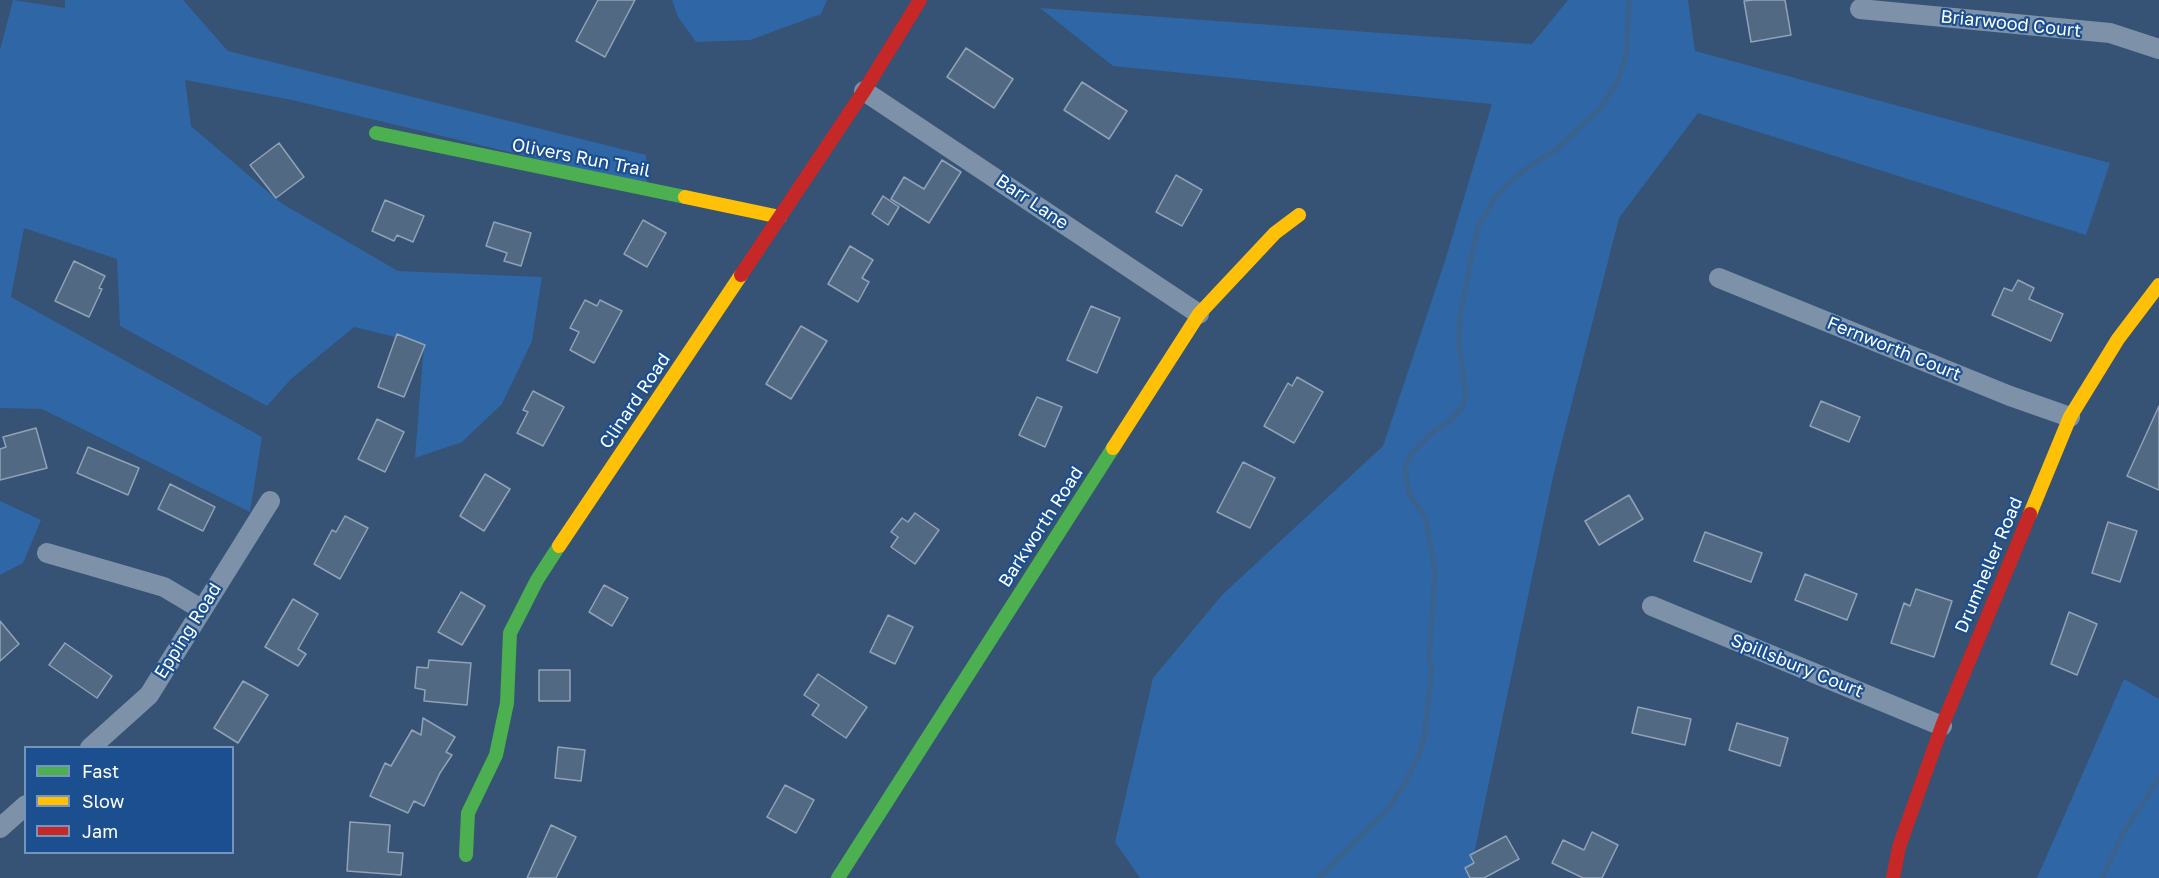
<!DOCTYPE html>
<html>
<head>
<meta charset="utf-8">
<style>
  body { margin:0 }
  #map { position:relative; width:2159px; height:878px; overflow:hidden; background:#365274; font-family:"Golos Text",sans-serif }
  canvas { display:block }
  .legend { position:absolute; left:24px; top:746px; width:210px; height:108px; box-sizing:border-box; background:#1b4f8f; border:2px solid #7695bc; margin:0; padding:8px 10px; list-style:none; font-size:18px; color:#fff }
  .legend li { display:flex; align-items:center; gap:12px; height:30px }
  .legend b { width:30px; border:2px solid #7695bc }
</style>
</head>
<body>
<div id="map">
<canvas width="2159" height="878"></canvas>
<ul class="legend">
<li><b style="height:8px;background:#4caf50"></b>Fast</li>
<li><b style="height:8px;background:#ffc107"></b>Slow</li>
<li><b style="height:8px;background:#c62828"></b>Jam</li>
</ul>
</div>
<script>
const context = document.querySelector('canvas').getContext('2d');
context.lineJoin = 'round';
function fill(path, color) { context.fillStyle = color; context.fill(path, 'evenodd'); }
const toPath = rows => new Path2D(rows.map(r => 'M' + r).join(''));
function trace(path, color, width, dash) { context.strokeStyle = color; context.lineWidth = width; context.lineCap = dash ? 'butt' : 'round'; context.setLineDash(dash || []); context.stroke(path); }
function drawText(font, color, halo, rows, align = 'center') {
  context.font = font + ' "Golos Text",sans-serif'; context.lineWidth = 4.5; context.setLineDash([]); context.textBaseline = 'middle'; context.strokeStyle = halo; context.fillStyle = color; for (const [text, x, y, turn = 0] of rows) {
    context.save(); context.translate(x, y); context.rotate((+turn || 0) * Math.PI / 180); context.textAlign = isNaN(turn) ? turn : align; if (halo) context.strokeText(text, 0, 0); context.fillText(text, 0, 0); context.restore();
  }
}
fill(toPath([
  [13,0,65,8,65,0,183,0,228,51,646,155,647,185,292,100,185,80,191,126,281,203,398,271,542,277,532,341,502,404,462,442,415,458,424,344,354,327,291,379,267,406,120,326,117,259,24,228,11,297,262,437,250,512,42,409,0,408,0,50],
  [672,0,827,0,821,14,750,40,696,42,678,17],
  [1568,0,1688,0,1695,51,2110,163,2086,235,1698,113,1619,218,1553,477,1469,878,1140,878,1115,842,1153,678,1222,595,1383,446,1445,261,1492,104,1113,66,1040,8,1532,44],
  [0,501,41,520,23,563,0,575],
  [2124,679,2159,699,2159,878,2037,878]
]), '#2f66a5');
trace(toPath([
  [1319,878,1387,810,1404,785,1420,753,1425,733,1432,666,1429,659,1435,572,1425,517,1409,494,1405,468,1410,455,1434,431,1449,422,1460,410,1466,397,1459,342,1460,315,1477,229,1495,197,1507,185,1520,173,1558,148,1601,107,1617,82,1626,56,1629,0],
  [2102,878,2123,833,2159,778]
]), '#3b618d', 5);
const building = toPath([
  [598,0,635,0,605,57,576,41,598,0],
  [1753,0,1785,0,1791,35,1751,42,1744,1,1753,0],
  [966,48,1013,79,994,108,947,77,966,48],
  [1082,82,1127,111,1109,139,1064,110,1082,82],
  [279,143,304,177,276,198,250,165,279,143],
  [942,160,961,172,929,223,891,199,904,177,924,189,942,160],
  [1176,175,1202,190,1182,226,1156,212,1176,175],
  [883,196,899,207,888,225,872,214,883,196],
  [385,200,424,216,413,242,397,235,394,241,372,231,385,200],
  [643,220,666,233,647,267,624,254,643,220],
  [494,222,531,233,521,266,504,261,507,253,486,246,494,222],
  [850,246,873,260,862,278,869,282,858,302,828,284,850,246],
  [74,261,105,276,99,288,102,289,89,317,55,301,74,261],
  [2018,280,2034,288,2029,299,2063,314,2051,341,1992,315,2004,288,2012,291,2018,280],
  [585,300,597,306,600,300,622,311,594,363,570,350,579,332,570,328,585,300],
  [1091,306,1120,318,1097,373,1067,360,1091,306],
  [801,326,827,341,791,399,766,384,801,326],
  [397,334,425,345,404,397,378,387,397,334],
  [1297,377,1323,392,1294,443,1264,426,1288,383,1292,386,1297,377],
  [533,391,564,407,543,446,517,433,528,412,523,410,533,391],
  [1037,397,1062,407,1045,447,1019,435,1037,397],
  [1821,401,1860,417,1849,442,1810,426,1821,401],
  [2159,406,2159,490,2127,476,2159,406],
  [377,419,404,432,385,472,358,459,377,419],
  [36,428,47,468,0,480,0,449,6,447,3,437,36,428],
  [88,447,139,468,128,495,77,473,88,447],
  [1243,462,1275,478,1250,528,1217,512,1243,462],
  [485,474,510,489,484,531,460,516,485,474],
  [170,484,215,507,203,531,158,509,170,484],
  [1629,495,1643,519,1599,545,1585,521,1629,495],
  [915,513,939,530,915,564,891,547,898,537,891,532,902,518,908,522,915,513],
  [345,516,368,528,340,579,314,564,332,530,336,532,345,516],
  [2108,522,2137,531,2120,582,2092,573,2108,522],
  [1705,532,1762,553,1751,582,1694,561,1705,532],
  [1805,574,1857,594,1847,620,1795,600,1805,574],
  [604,585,628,598,612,626,589,612,604,585],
  [1916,589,1952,601,1934,657,1891,643,1904,603,1910,606,1916,589],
  [461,592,485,606,462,645,438,632,461,592],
  [293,599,318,614,298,649,306,654,298,666,265,647,293,599],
  [2069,612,2097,624,2077,675,2051,664,2069,612],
  [888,615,913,627,895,664,870,652,888,615],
  [0,621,19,644,0,661,0,621],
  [65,643,112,676,97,698,49,665,65,643],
  [429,660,471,663,467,705,424,701,425,690,415,688,417,667,428,668,429,660],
  [539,670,570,670,570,701,539,701,539,670],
  [818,674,867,707,846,738,812,715,819,705,804,695,818,674],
  [243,681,268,695,238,743,214,728,243,681],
  [1638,707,1691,719,1685,745,1632,733,1638,707],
  [423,718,455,737,446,752,452,755,440,773,424,806,414,801,408,813,370,796,385,763,391,766,412,730,421,735,423,718],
  [1737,723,1788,738,1780,766,1729,750,1737,723],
  [558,747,585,750,581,781,555,778,558,747],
  [785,785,814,800,796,833,767,817,785,785],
  [350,822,390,825,388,852,403,853,401,875,347,871,350,822],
  [551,825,576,837,556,878,527,878,551,825],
  [1592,832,1618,845,1602,878,1583,878,1552,863,1563,840,1584,850,1592,832],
  [1506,836,1519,859,1484,878,1470,878,1465,868,1474,863,1470,855,1506,836]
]);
fill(building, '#526984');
trace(building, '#92a2b6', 1.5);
trace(toPath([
  [1860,9,2110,33,2159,49],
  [864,91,1199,314],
  [1719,278,2010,396,2070,417],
  [47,553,164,587,201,609],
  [1652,606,1942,726],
  [90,748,149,695,270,501],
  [0,828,26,805]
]), '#7d92a8', 20);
trace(toPath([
  [376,133,685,197],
  [466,855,468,813,496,755,507,703,510,633,537,580,559,546],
  [838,878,1113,448]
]), '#4caf50', 14);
trace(toPath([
  [685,197,780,217],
  [1113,448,1199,314,1275,233,1299,215],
  [2030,514,2070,417,2118,339,2159,285],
  [559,546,741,275]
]), '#ffc107', 14);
trace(toPath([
  [741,275,864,91,920,0],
  [1893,878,1899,847,1942,726,2030,514]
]), '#c62828', 14);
drawText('18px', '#fff', '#1b4f8f', [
  ["Briarwood Court",2011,24,6],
  ["Olivers Run Trail",581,158,11],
  ["Barr Lane",1032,202,34],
  ["Fernworth Court",1894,349,22],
  ["Clinard Road",635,401,-56],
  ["Barkworth Road",1041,527,-57],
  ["Drumheller Road",1989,565,-67],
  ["Epping Road",188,631,-58],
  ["Spillsbury Court",1797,666,22]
]);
</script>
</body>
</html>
